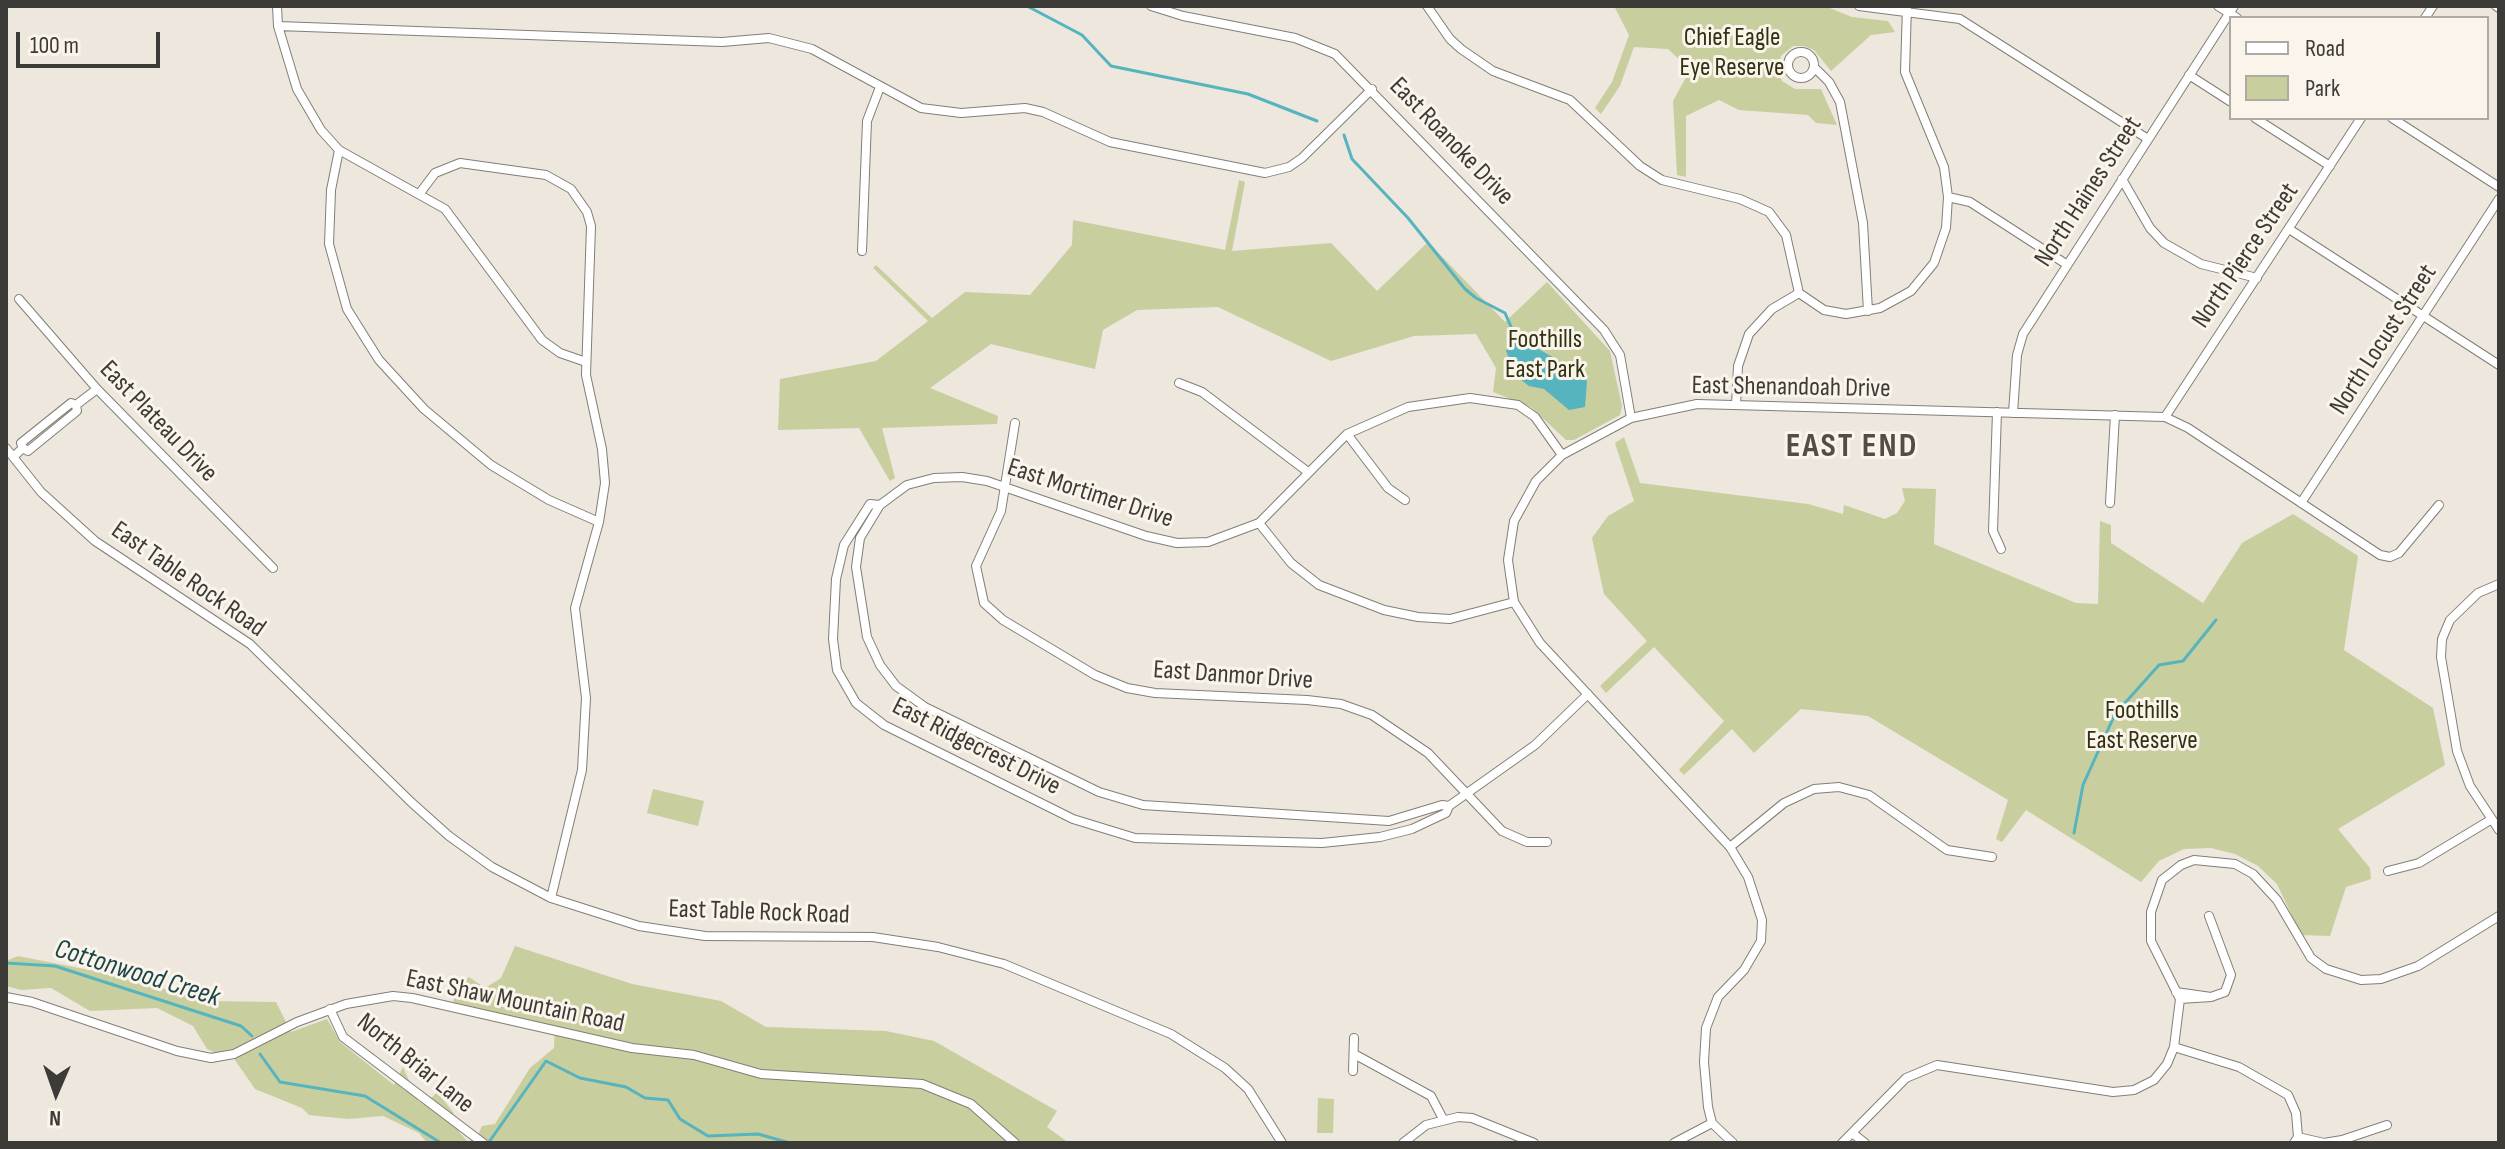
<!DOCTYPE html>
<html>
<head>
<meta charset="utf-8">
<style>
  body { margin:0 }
  #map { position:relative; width:2505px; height:1149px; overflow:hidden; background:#ede7de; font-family:"Sofia Sans Condensed",sans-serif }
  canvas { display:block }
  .frame { position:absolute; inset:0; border:8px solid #3d3b37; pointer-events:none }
  .legend { position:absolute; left:2229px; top:16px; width:260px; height:104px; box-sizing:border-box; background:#faf4eb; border:2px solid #aeaaa3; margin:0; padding:10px 14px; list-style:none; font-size:24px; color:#3d3b37 }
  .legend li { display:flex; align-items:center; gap:16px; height:40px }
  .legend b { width:40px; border:2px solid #aeaaa3 }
  .north { position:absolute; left:16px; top:1053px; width:80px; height:80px; -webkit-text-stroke:6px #faf4eb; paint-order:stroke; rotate:182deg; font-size:22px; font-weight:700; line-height:32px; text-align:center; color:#3d3b37 }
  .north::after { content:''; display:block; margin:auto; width:28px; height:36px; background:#3d3b37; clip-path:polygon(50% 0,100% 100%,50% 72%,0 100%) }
  .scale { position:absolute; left:16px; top:32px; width:144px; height:36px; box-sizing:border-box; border:4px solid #3d3b37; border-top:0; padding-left:10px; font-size:24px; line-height:28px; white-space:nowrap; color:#3d3b37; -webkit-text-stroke:6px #faf4eb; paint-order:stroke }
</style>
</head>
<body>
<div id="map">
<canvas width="2505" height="1149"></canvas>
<div class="frame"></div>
<ul class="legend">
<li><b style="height:10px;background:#fff"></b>Road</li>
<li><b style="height:22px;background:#c9ce9f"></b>Park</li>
</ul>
<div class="north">N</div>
<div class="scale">100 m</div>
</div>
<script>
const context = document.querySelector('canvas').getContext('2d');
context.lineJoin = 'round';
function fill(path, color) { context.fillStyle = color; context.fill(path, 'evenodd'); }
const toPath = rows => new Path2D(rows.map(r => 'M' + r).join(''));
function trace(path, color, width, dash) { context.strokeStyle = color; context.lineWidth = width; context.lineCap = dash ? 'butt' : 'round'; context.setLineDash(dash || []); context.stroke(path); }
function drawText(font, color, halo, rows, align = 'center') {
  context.font = font + ' "Sofia Sans Condensed",sans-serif'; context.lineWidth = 6; context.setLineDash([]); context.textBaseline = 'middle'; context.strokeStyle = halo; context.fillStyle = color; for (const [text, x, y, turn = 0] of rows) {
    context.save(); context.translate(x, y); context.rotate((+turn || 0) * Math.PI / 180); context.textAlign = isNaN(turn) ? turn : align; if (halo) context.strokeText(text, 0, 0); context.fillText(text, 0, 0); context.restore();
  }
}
fill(toPath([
  [1614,6,1825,6,1852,17,1888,21,1895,32,1871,35,1831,71,1814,50,1804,46,1793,46,1781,56,1778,71,1782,81,1795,89,1821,89,1837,125,1816,123,1808,115,1739,110,1719,100,1686,116,1686,177,1677,175,1673,101,1690,70,1668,49,1634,47,1620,86,1601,114,1595,108,1612,82,1629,35],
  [1239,180,1245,182,1232,251,1331,243,1377,291,1428,242,1505,322,1547,282,1610,351,1622,406,1620,415,1574,440,1566,440,1531,407,1493,392,1496,368,1476,334,1414,336,1331,361,1218,307,1137,310,1103,330,1095,369,991,344,930,388,998,416,997,424,882,428,895,478,890,481,859,428,778,430,780,379,876,361,928,321,873,268,876,265,932,318,965,292,1030,295,1072,245,1073,220,1225,250],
  [1624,437,1640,483,1808,504,1843,514,1844,505,1885,519,1897,513,1905,501,1902,488,1936,489,1934,544,2076,603,2098,604,2100,521,2111,525,2111,543,2203,603,2242,543,2293,514,2358,556,2344,650,2433,708,2445,765,2338,829,2370,868,2371,879,2346,887,2330,936,2301,935,2277,884,2258,866,2235,854,2211,848,2184,849,2159,861,2141,882,2026,810,2002,842,1996,839,2008,800,1868,716,1801,709,1754,753,1732,729,1684,775,1679,770,1724,721,1654,647,1606,693,1600,686,1647,641,1604,594,1592,538,1608,516,1634,501,1615,443],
  [653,789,704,801,698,826,647,813],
  [515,946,632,984,721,1001,766,1027,886,1031,934,1041,1057,1111,1047,1127,1069,1143,427,1143,419,1133,383,1116,348,1119,309,1115,302,1108,255,1089,228,1050,216,1053,207,1049,193,1026,157,1008,90,1011,51,988,21,990,6,986,6,961,18,956,120,976,207,1001,276,1002,291,1032,327,1019,340,1042,394,1085,403,1067,418,1101,425,1105,437,1092,453,1112,459,1132,468,1142,477,1137,482,1126,495,1124,530,1068,554,1048,555,1027,453,1004,456,988,469,977,485,988,501,978],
  [1318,1098,1334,1099,1333,1133,1317,1133]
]), '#c9ce9f');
fill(toPath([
  [1515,336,1576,370,1587,381,1585,407,1569,410,1544,389,1529,386,1516,376,1506,351]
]), '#55b4bd');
trace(toPath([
  [1027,6,1082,35,1111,66,1248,94,1317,121],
  [1344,135,1352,159,1408,218,1465,289,1476,298,1505,313,1515,336],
  [2074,833,2083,785,2115,714,2159,665,2183,661,2216,620],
  [6,963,55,966,241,1026,252,1036],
  [260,1054,280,1082,365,1096,441,1143],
  [489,1142,546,1061,580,1078,626,1087,645,1098,668,1100,680,1119,708,1136,758,1134,790,1143]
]), '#55b4bd', 3);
const street = toPath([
  [277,6,278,26,297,89,321,130,339,150,445,209,542,340,560,353,586,362],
  [1151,6,1183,16,1295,38,1335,54,1604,330,1620,355,1631,418],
  [1427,6,1450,39,1461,49,1493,71,1570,100,1640,166,1662,180,1740,199,1769,212,1786,235,1799,293,1824,310,1846,314,1880,308,1911,291,1934,263,1946,228,1948,197,1944,167,1905,72,1907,6],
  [1859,6,1960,19,2148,139],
  [2218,6,2237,18],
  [2496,6,2499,8],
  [2425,18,2433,6],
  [278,26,722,42,769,38,812,49,921,108,961,113,1025,108,1043,112,1110,142,1265,173,1289,167,1302,158,1372,89],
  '1788 65a13 13 0 1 1 26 0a13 13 0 1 1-26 0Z',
  [1814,67,1829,82,1840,102,1863,223,1868,311],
  [2189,75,2231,102],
  [2255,118,2330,166],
  [2392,118,2499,187],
  [339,150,331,190,329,244,347,309,379,360,424,409,491,465,549,500,599,522],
  [2122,179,2150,228,2164,243,2201,264,2257,278],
  [420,193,435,173,460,163,546,175,571,189,587,212,591,226,586,375,602,449,605,483,599,522,575,608,586,698,582,770,551,898],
  [1948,197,1970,202,2066,264],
  [2289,229,2499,365],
  [862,251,867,121,880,87],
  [19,299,97,389,273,568],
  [1179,383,1202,392,1308,472],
  [76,405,97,389],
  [1736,405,1738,366,1749,334,1772,309,1799,293],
  [1997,412,1993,531,2001,549],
  [2013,413,2017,355,2023,334,2234,6],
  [2165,417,2361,118],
  [1015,423,1001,511,976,566,984,603,1003,620,1095,675,1127,688,1155,693,1307,700,1341,704,1372,715,1428,753,1502,831,1527,842,1547,842],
  [1347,434,1388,488,1405,500],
  [6,448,41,492,95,541,250,644,411,802,449,836,492,867,551,898,639,926,705,936,873,937,938,947,1004,964,1171,1034,1225,1068,1248,1089,1282,1143],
  [13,457,23,448,28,451,77,411,76,405,71,403,21,443,23,448],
  [2110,503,2115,415],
  [2301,503,2499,199],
  [880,505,907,485,934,478,962,477,987,481,1146,536,1177,543,1208,542,1259,523,1347,434,1408,407,1470,398,1518,405,1535,417,1562,455],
  [1259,523,1291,563,1319,585,1384,610,1418,617,1450,619,1514,602],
  [2499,584,2478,593,2450,620,2442,639,2441,657,2457,751,2470,786,2499,830],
  [1449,806,1442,805,1389,821,1143,805,1099,792,925,707,896,686,880,665,867,637,856,567,860,538,880,505,870,504,844,545,836,579,833,639,837,670,856,703,884,725,1073,819,1135,838,1322,843,1380,837,1412,829,1446,813,1449,806,1535,745,1588,694],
  [1730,847,1784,803,1814,789,1839,787,1869,795,1947,850,1992,857],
  [2388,871,2419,863,2492,819],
  [2209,916,2231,975,2225,992,2211,997],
  [2176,992,2211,997,2180,999],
  [6,997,32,1002,177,1051,211,1058,234,1054,297,1022,346,1004,393,996,412,998,632,1048,694,1055,761,1074,922,1084,971,1104,1015,1143],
  [330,1009,343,1037,483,1143],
  [2174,1047,2239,1067,2288,1095,2296,1113,2298,1137,2294,1143],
  [1354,1054,1431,1096,1443,1119],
  [1353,1071,1354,1038],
  [1852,1133,1865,1143],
  [2298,1137,2324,1143,2342,1140,2387,1125],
  [1403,1143,1426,1125,1458,1117,1472,1118,1534,1143],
  [1674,1143,1712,1123],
  [1733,1143,1712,1123,1708,1107,1704,1062,1706,1028,1718,997,1744,970,1761,941,1762,920,1748,877,1730,847,1540,643,1514,602,1508,560,1514,521,1536,481,1562,455,1631,418,1697,404,2165,417,2188,428,2380,555,2390,557,2399,553,2439,505],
  [1842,1143,1906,1078,1937,1065,2113,1092,2134,1090,2154,1080,2167,1064,2174,1047,2180,999,2151,941,2151,912,2162,880,2181,865,2194,860,2235,864,2253,874,2277,900,2311,958,2326,969,2361,980,2381,979,2418,966,2499,916]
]);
trace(street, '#837e76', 10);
trace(street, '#fff', 8);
drawText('26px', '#2f3213', '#faf4eb', [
  ["Chief Eagle",1732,38],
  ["Eye Reserve",1732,68],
  ["Foothills",1545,340],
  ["East Park",1545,370],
  ["Foothills",2142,711],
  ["East Reserve",2142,741]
]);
drawText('26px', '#3d3b37', '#faf4eb', [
  ["East Roanoke Drive",1451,142,46],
  ["North Haines Street",2089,192,-57],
  ["North Pierce Street",2246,256,-56],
  ["North Locust Street",2384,340,-57],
  ["East Shenandoah Drive",1791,388,1],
  ["East Plateau Drive",158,422,46],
  ["East Mortimer Drive",1090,494,18],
  ["East Table Rock Road",188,580,35],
  ["East Danmor Drive",1233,676,4],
  ["East Ridgecrest Drive",976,747,27],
  ["East Table Rock Road",759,913,2],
  ["East Shaw Mountain Road",515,1002,12],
  ["North Briar Lane",415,1064,39]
]);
drawText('italic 28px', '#1b464a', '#faf4eb', [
  ["Cottonwood Creek",137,974,17]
]);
context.letterSpacing = '2px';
drawText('bold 34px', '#524d46', '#faf4eb', [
  ["EAST END",1852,447]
]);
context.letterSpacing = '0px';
</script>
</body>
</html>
